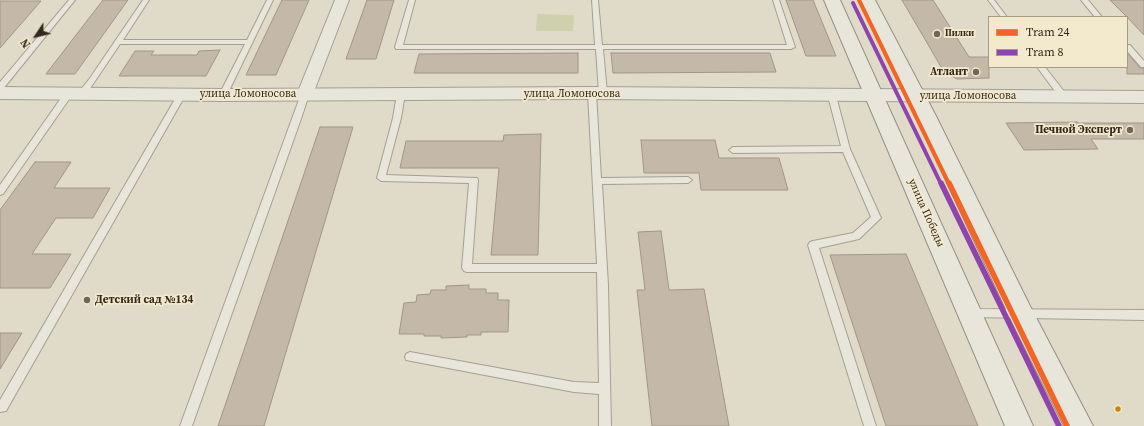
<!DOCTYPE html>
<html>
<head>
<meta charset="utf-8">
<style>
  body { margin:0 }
  #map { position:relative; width:1144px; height:426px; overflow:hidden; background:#e0dbc8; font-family:"Source Serif 4",serif }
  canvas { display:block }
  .legend { position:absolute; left:988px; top:16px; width:140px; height:52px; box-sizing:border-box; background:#f3eacd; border:1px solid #a69c86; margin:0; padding:5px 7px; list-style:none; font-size:12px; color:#32281c }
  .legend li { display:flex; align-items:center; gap:8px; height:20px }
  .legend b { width:20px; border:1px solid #a69c86 }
  .north { position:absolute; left:16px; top:16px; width:40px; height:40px; -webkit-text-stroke:3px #f3eacd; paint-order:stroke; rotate:235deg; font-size:11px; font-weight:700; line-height:16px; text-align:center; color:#32281c }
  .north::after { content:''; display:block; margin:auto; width:14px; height:18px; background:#32281c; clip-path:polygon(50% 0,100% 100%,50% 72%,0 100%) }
</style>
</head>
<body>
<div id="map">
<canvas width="1144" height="426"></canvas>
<ul class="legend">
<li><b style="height:5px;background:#f26522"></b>Tram 24</li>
<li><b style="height:5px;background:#8e44ad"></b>Tram 8</li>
</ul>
<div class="north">N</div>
</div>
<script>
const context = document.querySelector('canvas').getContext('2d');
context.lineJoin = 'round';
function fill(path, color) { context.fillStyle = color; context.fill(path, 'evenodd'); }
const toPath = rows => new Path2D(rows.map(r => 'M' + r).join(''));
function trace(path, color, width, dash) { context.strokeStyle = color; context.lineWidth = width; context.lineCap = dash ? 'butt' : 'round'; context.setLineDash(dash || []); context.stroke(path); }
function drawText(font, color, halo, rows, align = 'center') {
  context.font = font + ' "Source Serif 4",serif'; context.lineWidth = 3.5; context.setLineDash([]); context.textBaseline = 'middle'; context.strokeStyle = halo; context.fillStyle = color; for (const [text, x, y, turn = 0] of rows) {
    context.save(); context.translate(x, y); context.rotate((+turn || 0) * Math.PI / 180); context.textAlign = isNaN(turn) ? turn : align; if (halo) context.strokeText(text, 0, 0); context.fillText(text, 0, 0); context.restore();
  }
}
fill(toPath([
  [537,14,574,15,573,31,536,31]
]), '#ced1ab');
const building = toPath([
  [103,0,128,0,75,74,46,74,103,0],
  [282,0,309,0,276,75,246,75,282,0],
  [367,0,394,0,376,59,346,59,367,0],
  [786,0,813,0,836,56,806,56,786,0],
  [902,0,933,0,969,57,989,57,989,78,957,79,944,72,902,0],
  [1110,0,1144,0,1144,35,1127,17,1110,0],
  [0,1,41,1,0,48,0,1],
  [220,50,206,76,119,76,135,51,154,51,151,55,197,55,199,51,220,50],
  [578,53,578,73,414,73,419,54,578,53],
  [611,53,770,53,776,72,613,73,611,53],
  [1127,53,1140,68,1144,68,1144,74,1127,74,1127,53],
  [1077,122,1078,123,1144,123,1144,139,1091,139,1098,149,1024,150,1006,123,1077,122],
  [320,127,353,127,264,426,218,426,320,127],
  [541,134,538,255,491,255,499,168,400,168,406,141,503,141,504,135,541,134],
  [641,140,715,140,719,158,779,158,788,190,701,190,699,173,644,173,641,140],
  [35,162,71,162,54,188,110,188,93,218,56,218,32,254,71,254,50,288,0,288,0,210,35,162],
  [661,231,669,290,704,289,729,426,652,426,637,290,645,290,638,232,661,231],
  [906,254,978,426,886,426,830,255,906,254],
  [469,285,469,289,486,289,486,293,498,293,498,300,509,300,508,332,481,332,481,335,467,335,467,337,441,338,441,336,424,336,424,334,399,334,404,303,416,302,417,295,430,294,431,290,446,290,446,286,469,285],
  [0,333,22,333,0,369,0,333]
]);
fill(building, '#c4b9a9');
trace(building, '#a09688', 1);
const service = toPath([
  [69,0,75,0,3,89,0,90,0,82,69,0],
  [143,0,149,0,123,40,247,40,267,0,273,0,226,97,223,98,219,95,245,44,120,44,85,96,79,96,79,92,90,78,143,0],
  [409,0,415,0,403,45,595,45,592,0,598,0,602,45,787,45,773,0,779,0,795,47,791,49,603,49,607,93,603,96,599,93,596,49,396,49,395,47,409,0],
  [988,0,994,0,1007,17,1001,17,988,0],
  [1081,0,1088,0,1102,17,1095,17,1081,0],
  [1127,45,1130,45,1144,61,1144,67,1141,67,1127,51,1127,45],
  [1037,67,1045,67,1066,94,1066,98,1060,98,1037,67],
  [69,90,72,91,72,95,3,194,0,195,0,185,66,91,69,90],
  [592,90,596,93,601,178,688,177,692,180,688,183,602,184,608,285,611,426,599,426,599,394,574,392,406,360,405,357,406,354,410,352,574,382,599,383,597,272,467,272,464,271,462,268,469,183,381,181,377,178,393,118,397,94,401,91,404,92,405,94,401,118,386,175,477,178,478,180,472,264,597,264,588,93,592,90],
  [182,91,186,94,6,411,0,412,0,400,178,94,182,91],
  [305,91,309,94,302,116,192,426,180,426,301,94,305,91],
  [832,93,836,96,850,149,881,218,859,239,819,248,876,426,864,426,808,245,810,242,813,241,853,233,871,217,843,152,733,153,729,150,733,147,841,146,828,96,832,93],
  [969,309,1144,310,1144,320,969,317,965,316,964,313,965,310,969,309]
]);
const minor = toPath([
  [335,0,349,0,313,94,311,98,305,99,299,98,297,94,335,0]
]);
const tertiary = toPath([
  [0,87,223,89,592,87,1144,91,1144,103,592,99,223,101,0,99,0,87]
]);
const secondary = toPath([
  [824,0,840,0,1033,426,1005,426,824,0],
  [859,0,875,0,936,116,1030,306,1093,426,1064,426,1012,322,916,116,859,0]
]);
trace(service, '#a59f92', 2);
trace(minor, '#a59f92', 2);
trace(tertiary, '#a59f92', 2);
trace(secondary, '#958f82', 2);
fill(service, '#e8e5da');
fill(minor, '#e8e5da');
fill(tertiary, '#e8e5da');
fill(secondary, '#e8e5da');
trace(toPath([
  [859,0,949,184]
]), '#f26522', 4);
trace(toPath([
  [949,183,1067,426]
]), '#f26522', 5.5);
trace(toPath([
  [853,3,941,184]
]), '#8e44ad', 4);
trace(toPath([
  [941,183,1059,426]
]), '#8e44ad', 5.5);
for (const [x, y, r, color] of [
  [937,34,4,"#6f6758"],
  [976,72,4,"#6f6758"],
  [1130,130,4,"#6f6758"],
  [87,300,4,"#6f6758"],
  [1118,409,3.5,"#c68607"]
]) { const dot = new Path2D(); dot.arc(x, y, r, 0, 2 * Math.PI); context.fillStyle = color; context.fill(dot); trace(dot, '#f3eacd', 1.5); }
drawText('bold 9px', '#32281c', '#f3eacd', [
  ["Пилки",945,34]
], 'left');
drawText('bold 11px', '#32281c', '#f3eacd', [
  ["Атлант",968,72],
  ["Печной Эксперт",1122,130],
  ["Детский сад №134",95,300,"left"]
], 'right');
drawText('11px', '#32281c', '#f3eacd', [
  ["улица Ломоносова",248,94],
  ["улица Ломоносова",572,94],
  ["улица Ломоносова",968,96],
  ["улица Победы",926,213,66]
]);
</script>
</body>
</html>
